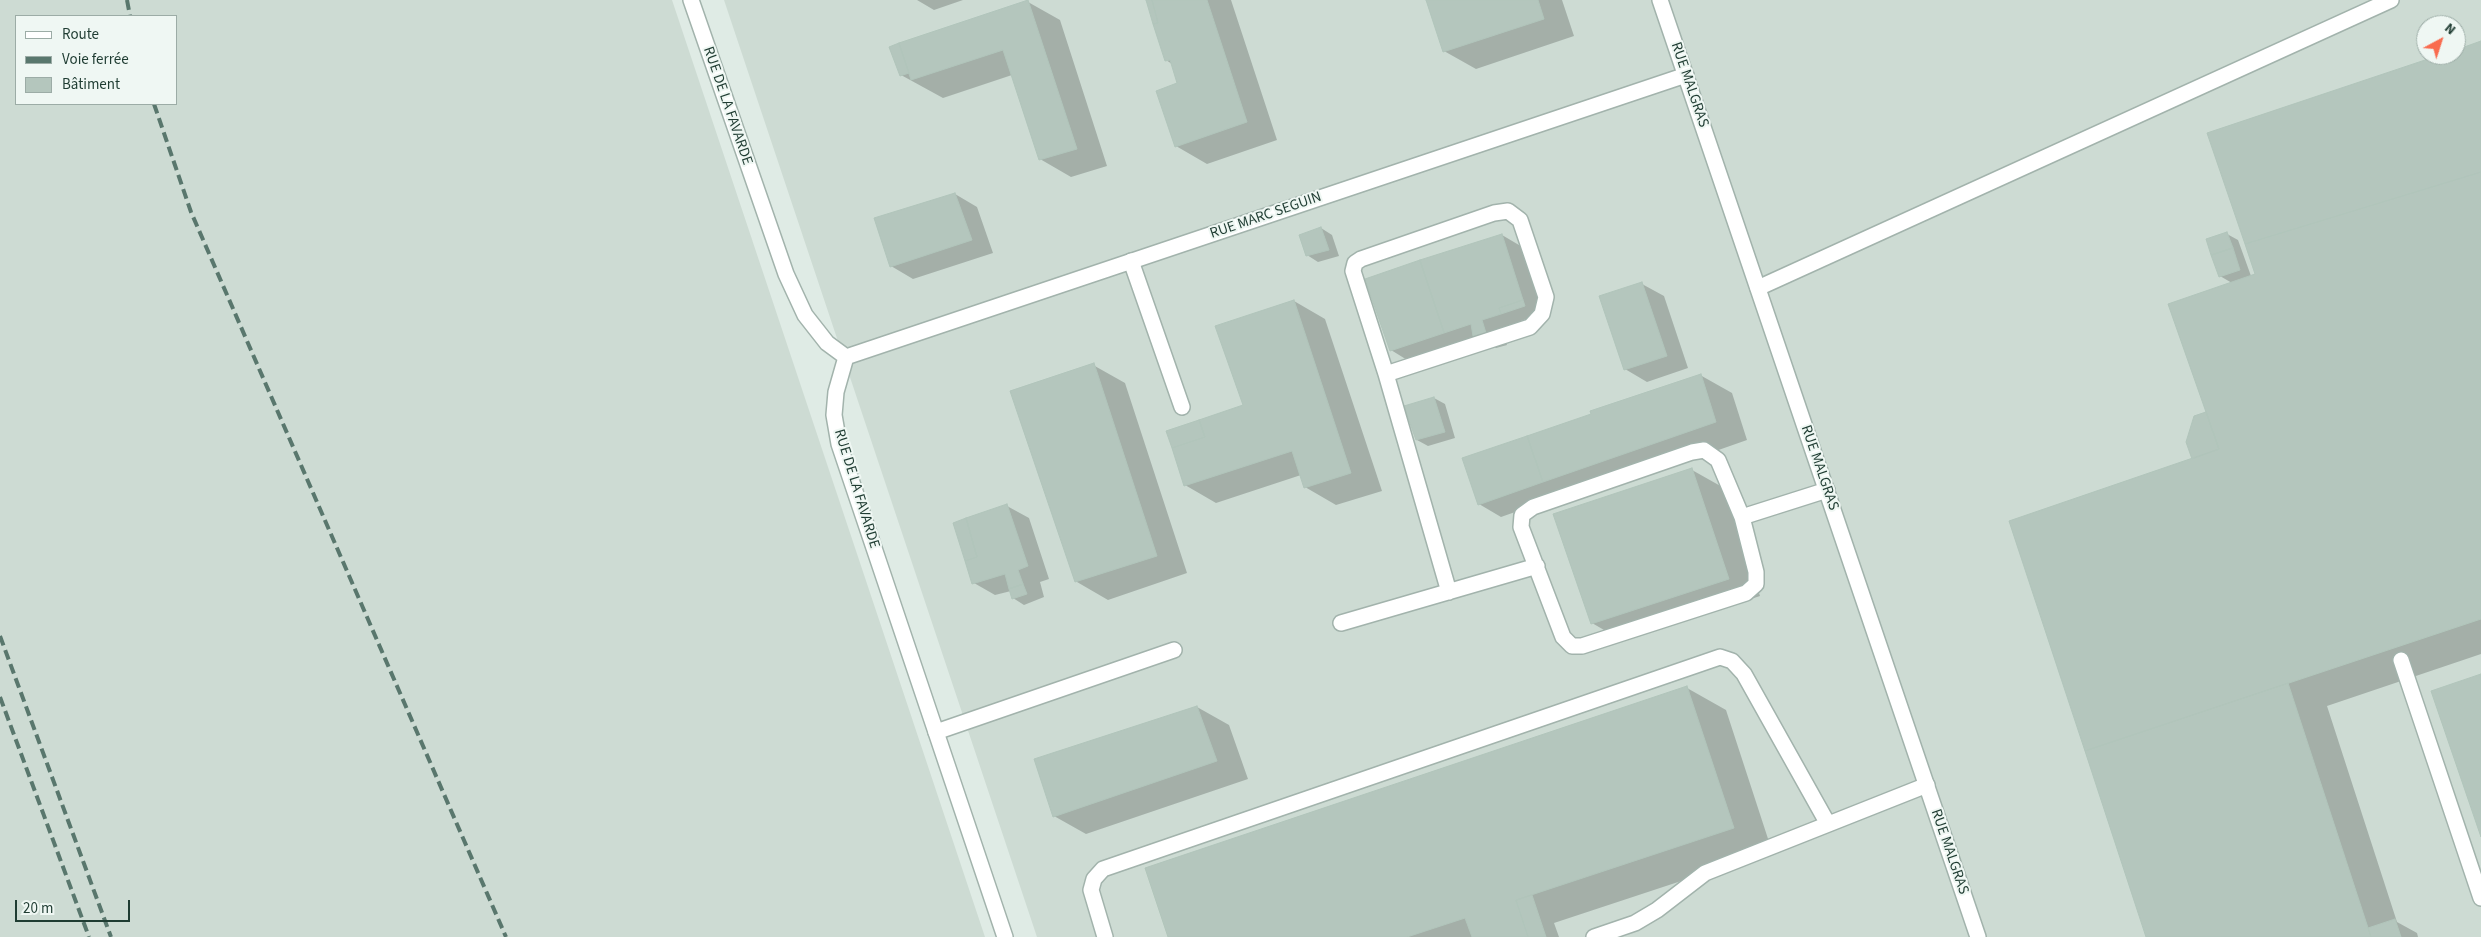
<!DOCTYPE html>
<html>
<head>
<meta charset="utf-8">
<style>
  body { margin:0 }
  #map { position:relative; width:2481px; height:937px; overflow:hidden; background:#dfebe5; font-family:"Source Sans 3",sans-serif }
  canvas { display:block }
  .legend { position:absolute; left:15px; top:15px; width:162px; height:90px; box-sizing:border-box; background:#eff7f3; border:1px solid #9caca6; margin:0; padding:6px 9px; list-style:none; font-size:15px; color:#1f3c32 }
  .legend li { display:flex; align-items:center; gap:10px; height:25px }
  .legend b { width:25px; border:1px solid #9caca6 }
  .north { position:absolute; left:2416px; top:15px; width:50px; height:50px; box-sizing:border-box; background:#eff7f3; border:1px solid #9caca6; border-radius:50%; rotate:40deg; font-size:14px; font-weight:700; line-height:20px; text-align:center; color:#1f3c32 }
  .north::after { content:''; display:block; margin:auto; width:18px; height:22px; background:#f96c4f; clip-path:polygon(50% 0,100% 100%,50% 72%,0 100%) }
  .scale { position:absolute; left:15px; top:900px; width:115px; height:22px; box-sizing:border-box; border:2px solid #1f3c32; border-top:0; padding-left:6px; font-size:15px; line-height:18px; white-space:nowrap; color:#1f3c32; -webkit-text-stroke:4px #eff7f3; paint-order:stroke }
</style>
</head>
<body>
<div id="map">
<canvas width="2481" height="937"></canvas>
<ul class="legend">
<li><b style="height:6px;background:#fff"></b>Route</li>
<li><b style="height:6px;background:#59776d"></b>Voie ferrée</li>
<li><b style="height:14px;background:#b4c6bd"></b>Bâtiment</li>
</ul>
<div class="north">N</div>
<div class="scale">20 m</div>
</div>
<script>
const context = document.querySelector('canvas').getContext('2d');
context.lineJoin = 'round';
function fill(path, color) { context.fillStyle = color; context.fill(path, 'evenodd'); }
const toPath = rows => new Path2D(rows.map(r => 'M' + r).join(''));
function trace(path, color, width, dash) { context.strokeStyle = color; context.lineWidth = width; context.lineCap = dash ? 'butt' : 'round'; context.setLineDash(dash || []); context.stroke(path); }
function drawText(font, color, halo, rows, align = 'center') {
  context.font = font + ' "Source Sans 3",sans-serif'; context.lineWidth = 4; context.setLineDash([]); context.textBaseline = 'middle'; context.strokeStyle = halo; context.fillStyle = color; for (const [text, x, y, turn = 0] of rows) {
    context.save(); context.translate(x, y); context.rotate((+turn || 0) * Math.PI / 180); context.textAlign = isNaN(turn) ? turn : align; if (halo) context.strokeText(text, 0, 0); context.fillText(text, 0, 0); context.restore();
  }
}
fill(toPath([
  [0,0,672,0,985,937,0,937],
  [16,16,176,16,176,104,16,104],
  [724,0,2481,0,2481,937,1037,937],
  [2426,25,2456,25,2456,55,2426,55]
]), '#cddbd3');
fill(toPath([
  [917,0,963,0,934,10],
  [1147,0,1231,0,1277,140,1207,164,1176,146,1179,84,1172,64,1166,60],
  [1427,0,1562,0,1574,36,1476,69,1444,51],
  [1028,2,1060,20,1107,166,1071,177,1040,159,1012,75,943,98,901,75],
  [2481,42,2481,654,2327,706,2397,922,2417,933,2418,937,2147,937,2194,459,2207,412,2232,283,2220,276,2227,234,2238,240,2251,276,2256,274,2444,55,2456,55,2456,51],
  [955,194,977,207,993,253,913,279,891,266],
  [1321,228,1332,235,1339,256,1318,262,1307,255],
  [1502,235,1524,248,1545,312,1521,321,1522,327,1503,333,1507,345,1496,348,1482,340,1412,363,1391,350],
  [1642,284,1664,296,1688,368,1647,382,1625,369],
  [1294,301,1325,319,1382,491,1336,505,1305,487,1301,475,1216,503,1185,485,1244,406],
  [1093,365,1125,383,1187,573,1108,600,1077,582,1011,391],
  [1700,375,1732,393,1747,440,1576,500,1566,494,1501,517,1479,504,1593,414],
  [1434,398,1445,404,1455,438,1428,446,1417,440],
  [1692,470,1724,488,1760,596,1623,641,1592,623],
  [1007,506,1029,518,1049,579,1040,582,1044,597,1024,605,1013,598,1011,591,995,595,974,583],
  [1687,688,1726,710,1772,851,1554,923,1559,937,1169,937],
  [1197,707,1229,725,1248,779,1086,834,1054,816]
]), '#0003');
const building = toPath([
  [1028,0,1077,149,1039,160,1003,50,911,80,899,43,1028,0],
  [1146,0,1152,0,1158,23,1153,24,1146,0],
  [1152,0,1207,0,1247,122,1175,147,1156,91,1177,83,1170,60,1165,61,1153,24,1158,23,1152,0],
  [1426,0,1538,0,1544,19,1443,52,1426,0],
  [2481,41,2481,172,2245,244,2207,133,2440,55,2456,55,2456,50,2481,41],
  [899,43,909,73,900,76,889,47,899,43],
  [2481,172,2481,619,2085,751,2009,521,2219,449,2168,304,2255,274,2245,244,2481,172],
  [955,193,972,240,890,267,874,218,955,193],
  [1321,227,1329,250,1306,256,1299,235,1321,227],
  [2227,232,2233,248,2211,255,2206,239,2227,232],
  [1502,234,1523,300,1499,308,1501,314,1482,320,1486,333,1473,336,1471,324,1444,333,1420,260,1502,234],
  [2233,248,2240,270,2219,277,2211,255,2233,248],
  [1420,260,1444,333,1390,351,1365,279,1420,260],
  [1642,282,1667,356,1624,370,1599,296,1642,282],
  [1294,300,1351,473,1304,488,1292,451,1184,486,1172,448,1205,437,1199,420,1243,405,1215,326,1294,300],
  [1523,300,1525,306,1501,314,1499,308,1523,300],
  [1094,363,1157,556,1075,582,1010,391,1094,363],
  [1701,374,1716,422,1543,482,1527,436,1591,414,1590,411,1701,374],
  [1434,397,1445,432,1416,440,1404,406,1434,397],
  [2206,412,2219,449,2192,459,2186,442,2194,416,2206,412],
  [1199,420,1205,437,1172,448,1166,431,1199,420],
  [1527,436,1543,482,1478,505,1462,458,1527,436],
  [1692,468,1729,579,1591,624,1553,514,1692,468],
  [1007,504,1028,566,1018,570,1023,584,1009,589,1005,574,972,584,965,561,977,557,966,518,1007,504],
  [966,518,977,557,965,561,953,523,966,518],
  [1023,584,1027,594,1012,599,1009,589,1023,584],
  [2481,674,2481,837,2431,691,2481,674],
  [2288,683,2371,937,2146,937,2085,751,2288,683],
  [1687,686,1734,828,1516,900,1528,937,1472,937,1465,918,1407,937,1168,937,1145,868,1687,686],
  [1197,706,1217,761,1053,817,1034,759,1197,706],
  [1532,895,1546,937,1528,937,1516,900,1532,895],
  [2395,919,2401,937,2371,937,2368,928,2395,919]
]);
fill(building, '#b4c6bd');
trace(building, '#b1c5bb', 1);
const service = toPath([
  [1131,261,1182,407],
  [1758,288,2391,0],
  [1386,374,1530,327,1542,314,1546,297,1520,220,1508,211,1494,213,1361,259,1355,263,1353,271,1386,374,1449,592],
  [1704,450,1718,460,1742,517,1756,572,1756,584,1746,593,1582,646,1572,646,1563,637,1521,527,1522,515,1533,507,1692,452,1704,450],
  [1742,517,1827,490],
  [1341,623,1537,566],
  [2401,660,2481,898],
  [936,732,1174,650],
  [1105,937,1091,890,1094,879,1103,869,1720,657,1732,661,1744,674,1828,824],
  [1594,937,1635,923,1657,910,1705,873,1927,785]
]);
const minor = toPath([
  [691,0,786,274,805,315,827,343,846,357,836,392,834,415,839,444,1005,937],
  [1660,0,1978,937],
  [846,357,1686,75]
]);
trace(service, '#a2b3ac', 18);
trace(minor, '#a2b3ac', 18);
trace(service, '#fff', 15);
trace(minor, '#fff', 15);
trace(toPath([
  [127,0,130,16],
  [154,104,191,212,506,937],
  [0,636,111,937],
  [0,697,89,937]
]), '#59776d', 4, [10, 5]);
drawText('15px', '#1f3c32', '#eff7f3', [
  ["RUE MALGRAS",1689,85,71],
  ["RUE DE LA FAVARDE",727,106,71],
  ["RUE MARC SEGUIN",1266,216,-19],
  ["RUE MALGRAS",1819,468,71],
  ["RUE DE LA FAVARDE",856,489,73],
  ["RUE MALGRAS",1949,852,71]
]);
</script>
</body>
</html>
